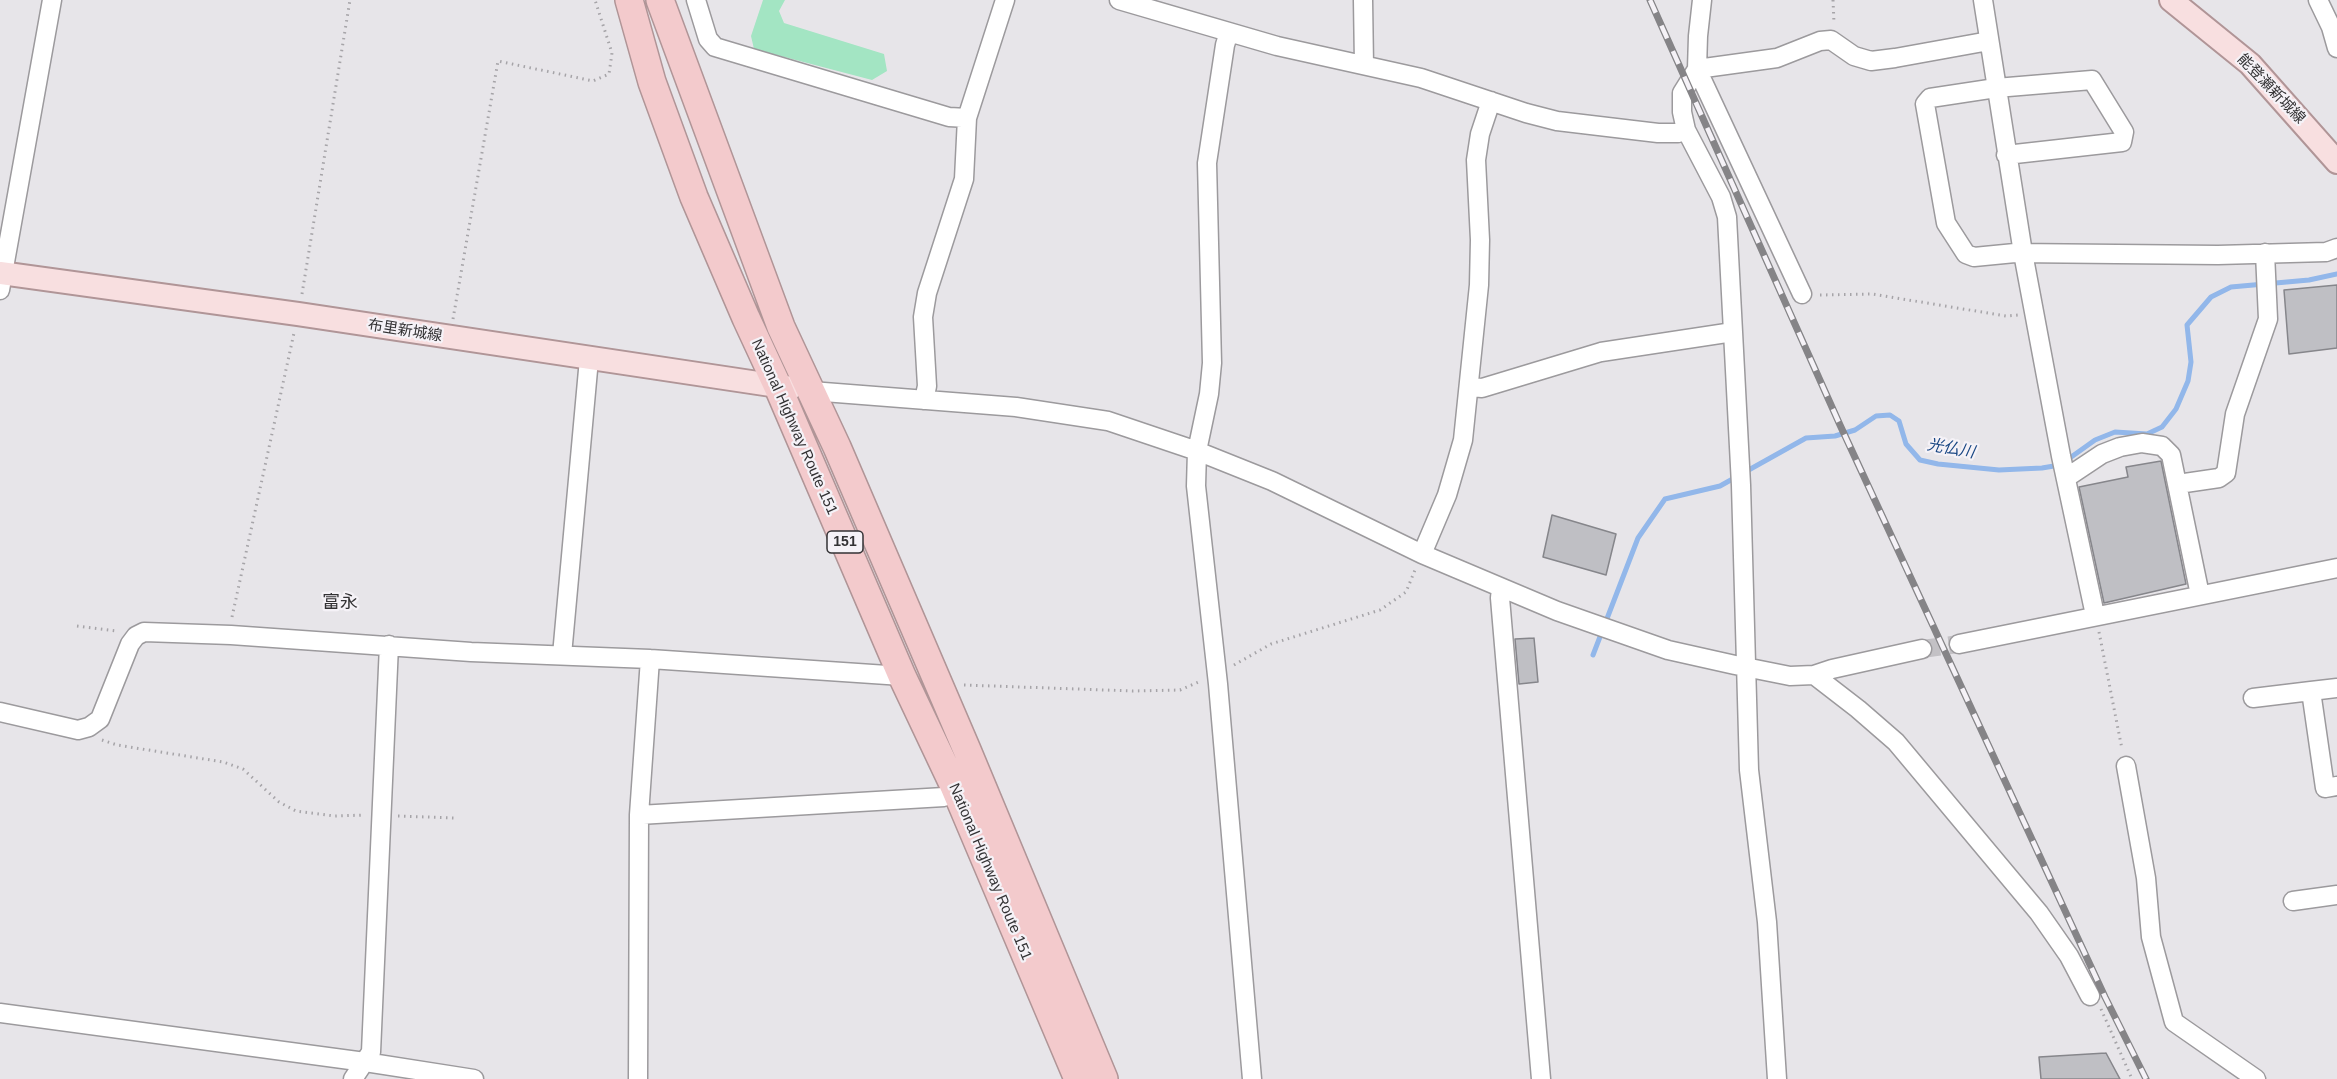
<!DOCTYPE html>
<html>
<head>
<meta charset="utf-8">
<style>
  body { margin:0 }
  canvas { display:block; background:#e7e5e9 }
</style>
</head>
<body>
<canvas width="2337" height="1079"></canvas>
<script>
const context = document.querySelector('canvas').getContext('2d');
context.lineJoin = 'round';
function fill(path, color) { context.fillStyle = color; context.fill(path, 'evenodd'); }
const toPath = rows => new Path2D(rows.map(r => 'M' + r).join(''));
function trace(path, color, width, dash) { context.strokeStyle = color; context.lineWidth = width; context.lineCap = dash ? 'butt' : 'round'; context.setLineDash(dash || []); context.stroke(path); }
function drawText(font, color, halo, rows, align = 'center') {
  context.font = font + ' Helvetica,"Noto Sans JP",sans-serif'; context.lineWidth = 4.5; context.setLineDash([]); context.textBaseline = 'middle'; context.strokeStyle = halo; context.fillStyle = color; for (const [text, x, y, turn = 0] of rows) {
    context.save(); context.translate(x, y); context.rotate((+turn || 0) * Math.PI / 180); context.textAlign = isNaN(turn) ? turn : align; if (halo) context.strokeText(text, 0, 0); context.fillText(text, 0, 0); context.restore();
  }
}
fill(toPath([
  [763,0,785,0,779,11,784,23,884,54,887,71,872,80,754,49,751,36]
]), '#a3e5c3');
trace(toPath([
  [1593,655,1638,538,1665,499,1720,486,1806,438,1835,436,1855,430,1876,416,1890,415,1899,421,1906,444,1920,460,1938,464,1999,470,2042,468,2060,465,2095,440,2115,432,2147,434,2162,427,2176,409,2188,381,2191,362,2187,325,2211,297,2231,287,2309,280,2337,274]
]), '#92b7ea', 5);
const building = toPath([
  [2337,285,2337,348,2289,354,2284,290,2337,285],
  [2161,461,2186,584,2104,603,2079,487,2128,477,2126,467,2161,461],
  [1552,515,1616,534,1606,575,1543,557,1552,515],
  [1534,638,1538,682,1519,684,1515,639,1534,638],
  [2106,1053,2120,1079,2041,1079,2039,1057,2106,1053]
]);
fill(building, '#bfbfc4');
trace(building, '#86868b', 1.5);
trace(toPath([
  [1922,649,1959,644]
]), '#c3c1c5', 18, [18, 9]);
const minor = toPath([
  [696,0,708,39,715,47,949,117,967,118],
  [1119,0,1277,46,1421,78,1526,113,1557,121,1658,133,1678,133,1686,130],
  [1363,0,1364,65],
  [1702,0,1698,36,1697,69,1682,93,1682,112,1686,130,1721,197,1727,217,1741,485,1749,770,1767,922,1777,1079],
  [1983,0,2023,253,2061,456,2095,615],
  [2318,0,2331,27,2337,48],
  [1229,32,1225,45,1207,163,1212,363,1209,394,1197,451,1196,486,1218,684,1252,1079],
  [2006,155,2122,142,2124,132,2092,80,1996,88,1930,98,1925,104,1946,223,1966,254,1974,257,2015,253,2218,255,2326,252,2337,248],
  [0,290,52,0],
  [1802,294,1697,69,1777,58,1820,41,1831,40,1854,56,1871,61,1895,58,1989,41],
  [1470,387,1482,388,1601,352,1733,332],
  [811,391,1016,407,1108,421,1197,451,1272,481,1422,554,1557,611,1668,650,1735,665,1790,676,1814,675,1832,669,1922,649],
  [924,400,927,386,923,317,927,293,964,179,967,118,1005,0],
  [2066,475,2072,474,2102,454,2120,447,2142,443,2162,446,2171,455,2200,595],
  [2178,484,2219,478,2226,473,2235,414,2268,319,2265,253],
  [1422,554,1447,495,1463,440,1479,285,1480,240,1476,160,1480,134,1491,101],
  [1501,588,1500,598,1541,1079],
  [1959,644,2337,568],
  [562,655,589,359],
  [1814,675,1858,709,1896,742,2039,913,2069,956,2090,996],
  [2337,688,2311,691,2325,788,2337,786],
  [2253,698,2311,691],
  [0,712,78,730,89,727,100,719,130,644,136,636,144,632,231,635,471,652,650,659,902,676],
  [2126,766,2146,878,2151,937,2174,1022,2256,1079],
  [639,815,944,797,954,786],
  [2293,901,2337,895],
  [0,1013,365,1062,474,1079],
  [353,1079,371,1052,389,645],
  [638,1079,639,815,650,659]
]);
const major = toPath([
  [2171,0,2250,64,2337,162],
  [0,273,298,314,791,388]
]);
const highway = toPath([
  [629,0,652,82,694,197,746,318,778,387,902,676,954,786,1078,1079],
  [660,0,781,327,837,447,967,750,1104,1079]
]);
trace(minor, '#9c9a9d', 21);
trace(major, '#b09597', 26);
trace(highway, '#b09597', 30);
trace(toPath([
  [1833,0,1834,23],
  [302,294,350,0],
  [1820,295,1872,294,2006,316,2018,315],
  [453,319,498,61,593,81,609,74,612,53,595,0],
  [232,617,294,333],
  [77,626,117,631],
  [2099,632,2122,749],
  [1234,665,1271,644,1380,610,1406,592,1415,570],
  [964,685,1133,691,1180,690,1201,681],
  [102,740,117,745,223,762,243,769,279,802,296,811,334,816,365,815],
  [398,816,455,818],
  [2101,1009,2132,1079]
]), '#a6a4a8', 3, [1.5, 4.5]);
trace(minor, '#fff', 18);
trace(major, '#f8dfe0', 22);
trace(highway, '#f3cacc', 27);
const rail = toPath([
  [1650,0,1840,425,2105,997,2146,1079]
]);
trace(rail, '#858487', 7);
trace(rail, '#f5f2f7', 4.5, [14]);
for (const [x, y, w] of [
  [845,542,36]
]) { const box = new Path2D(); box.roundRect(x - w / 2, y - 11, w, 22, 4.5); context.fillStyle = '#f5f2f7'; context.fill(box); trace(box, '#333234', 1.5); }
drawText('bold 14px', '#333234', null, [
  ["151",845,542]
]);
drawText('15px', '#333234', '#f5f2f7', [
  ["能登瀬新城線",2271,89,46],
  ["布里新城線",405,331,9],
  ["National Highway Route 151",794,427,66],
  ["National Highway Route 151",990,872,67]
]);
drawText('italic 16px', '#184683', '#f5f2f7', [
  ["光仏川",1951,449,10]
]);
drawText('18px', '#333234', '#f5f2f7', [
  ["富永",340,603]
]);
</script>
</body>
</html>
